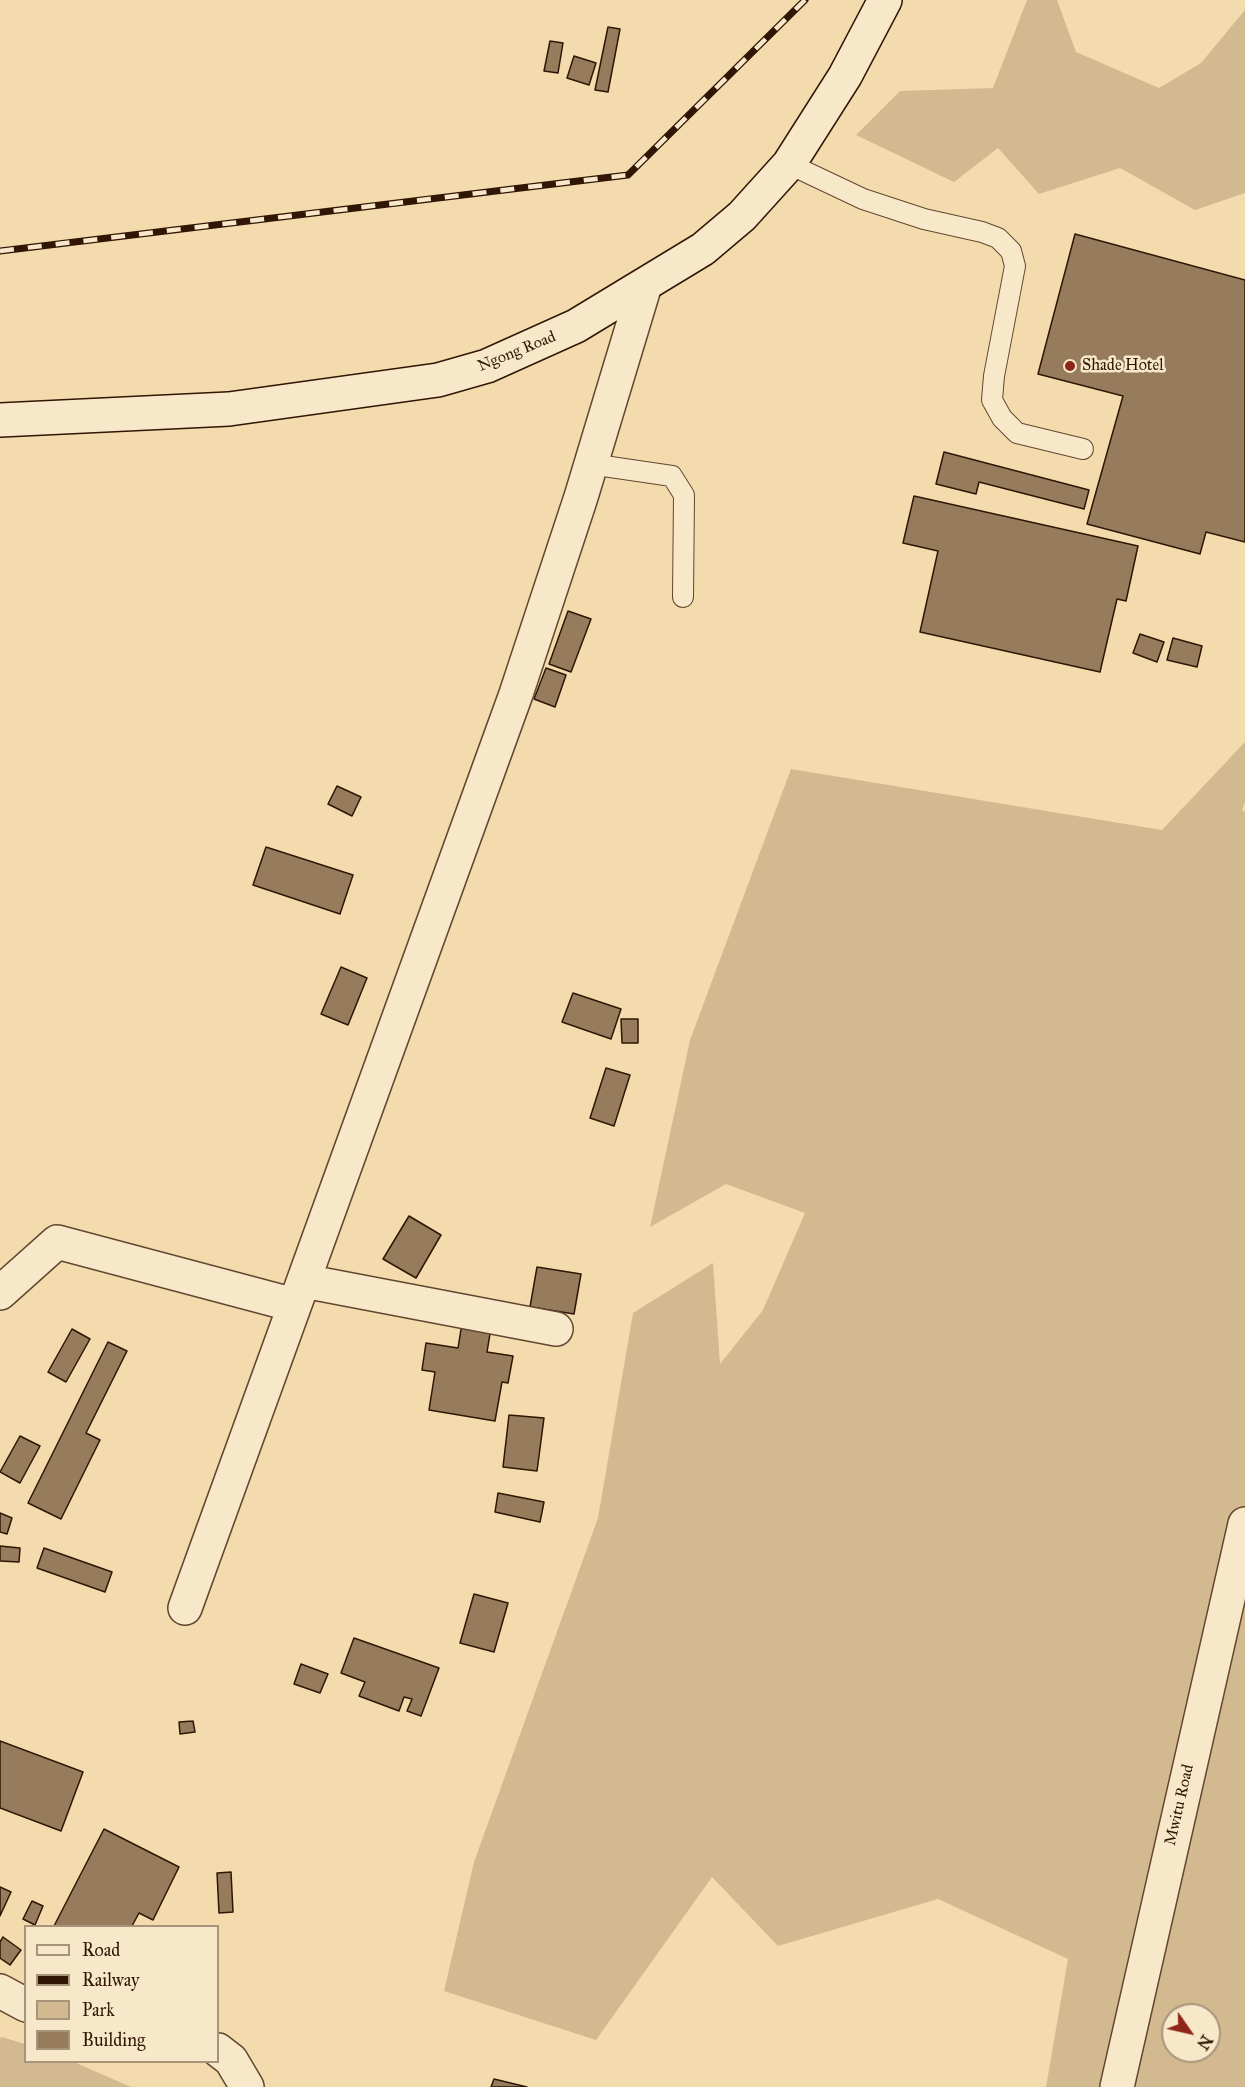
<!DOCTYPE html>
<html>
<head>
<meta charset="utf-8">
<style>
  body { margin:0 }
  #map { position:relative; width:1245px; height:2087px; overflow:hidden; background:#f4dbad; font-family:"IM FELL Great Primer",serif }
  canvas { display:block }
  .legend { position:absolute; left:24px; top:1925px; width:195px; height:138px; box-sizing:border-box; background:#f8e8ca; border:2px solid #a8947b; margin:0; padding:8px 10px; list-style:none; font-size:18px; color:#311505 }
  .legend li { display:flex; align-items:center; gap:12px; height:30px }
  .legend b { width:30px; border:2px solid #a8947b }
  .north { position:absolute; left:1161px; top:2003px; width:60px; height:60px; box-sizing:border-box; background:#f8e8ca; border:2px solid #a8947b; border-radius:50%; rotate:124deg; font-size:16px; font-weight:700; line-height:24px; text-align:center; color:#311505 }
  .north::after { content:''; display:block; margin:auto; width:21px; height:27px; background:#8f2418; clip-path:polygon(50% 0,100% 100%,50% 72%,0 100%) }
</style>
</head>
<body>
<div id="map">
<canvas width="1245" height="2087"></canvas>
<ul class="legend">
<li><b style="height:8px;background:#f8e8ca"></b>Road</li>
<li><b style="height:8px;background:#311505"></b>Railway</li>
<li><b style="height:16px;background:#d3b990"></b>Park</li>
<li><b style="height:16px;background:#967c5c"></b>Building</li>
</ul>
<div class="north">N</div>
</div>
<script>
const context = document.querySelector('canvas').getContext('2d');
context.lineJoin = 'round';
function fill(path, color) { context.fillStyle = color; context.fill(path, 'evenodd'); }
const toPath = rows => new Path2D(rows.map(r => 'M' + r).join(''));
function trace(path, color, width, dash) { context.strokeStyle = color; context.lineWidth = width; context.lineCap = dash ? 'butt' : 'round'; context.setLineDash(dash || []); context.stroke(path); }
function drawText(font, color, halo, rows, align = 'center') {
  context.font = font + ' "IM FELL Great Primer",serif'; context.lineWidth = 5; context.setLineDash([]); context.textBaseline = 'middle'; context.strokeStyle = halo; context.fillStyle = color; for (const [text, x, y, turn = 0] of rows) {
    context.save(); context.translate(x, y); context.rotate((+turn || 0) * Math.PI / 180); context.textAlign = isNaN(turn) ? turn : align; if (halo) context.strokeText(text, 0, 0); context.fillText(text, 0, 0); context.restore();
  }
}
fill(toPath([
  [1027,0,1057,0,1076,52,1159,88,1201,63,1245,10,1245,193,1195,210,1120,168,1039,194,998,148,954,182,856,135,900,91,993,88],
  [1245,742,1245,802,1242,810,1245,812,1245,2087,1046,2087,1068,1959,938,1899,778,1946,712,1877,596,2040,444,1991,474,1862,598,1518,633,1313,713,1263,720,1364,763,1310,805,1213,726,1184,650,1227,690,1040,791,769,1162,830],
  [1173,2015,1209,2015,1209,2051,1173,2051],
  [2,2037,25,2044,26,2062,74,2062,131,2087,0,2087,0,2038]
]), '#d3b990');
const building = toPath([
  [608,27,620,29,608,92,595,90,608,27],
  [550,41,563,43,558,73,544,71,550,41],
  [574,56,596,63,589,85,567,78,574,56],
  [1075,234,1245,280,1245,542,1206,532,1200,554,1087,524,1123,396,1038,374,1075,234],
  [944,452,1089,490,1084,509,979,482,976,494,936,484,944,452],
  [914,496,1138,546,1126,601,1117,599,1100,672,920,632,938,551,903,543,914,496],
  [568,611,591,619,571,672,549,664,568,611],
  [1140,634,1164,642,1157,662,1133,653,1140,634],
  [1173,638,1202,646,1197,667,1167,660,1173,638],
  [546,668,566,675,555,707,534,699,546,668],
  [337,786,361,797,352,816,328,804,337,786],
  [266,847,353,875,340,914,253,885,266,847],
  [341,967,367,978,348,1025,321,1014,341,967],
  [573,993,621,1009,611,1039,562,1022,573,993],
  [621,1019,638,1019,638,1043,622,1043,621,1019],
  [606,1068,630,1075,614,1126,590,1118,606,1068],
  [409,1216,441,1235,416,1278,383,1259,409,1216],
  [537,1267,581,1274,574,1314,530,1307,537,1267],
  [462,1323,491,1328,487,1352,513,1356,508,1383,502,1382,495,1421,429,1410,435,1372,422,1370,426,1343,458,1348,462,1323],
  [72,1329,90,1339,66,1382,48,1372,72,1329],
  [108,1342,127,1351,86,1433,100,1440,61,1519,28,1503,108,1342],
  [509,1415,544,1418,537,1471,503,1467,509,1415],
  [20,1436,40,1446,20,1483,0,1472,20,1436],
  [498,1493,544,1502,540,1522,495,1512,498,1493],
  [0,1513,12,1518,7,1534,0,1532,0,1513],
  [0,1546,20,1548,19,1562,0,1561,0,1546],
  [44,1548,112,1572,105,1592,37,1568,44,1548],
  [474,1594,508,1603,494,1652,460,1643,474,1594],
  [354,1638,439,1668,421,1716,407,1711,412,1699,404,1697,399,1711,359,1696,365,1682,341,1673,354,1638],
  [301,1664,328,1674,320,1693,294,1684,301,1664],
  [193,1721,195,1732,180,1734,179,1722,193,1721],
  [0,1741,83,1772,61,1831,0,1808,0,1741],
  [104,1829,179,1867,153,1920,139,1913,132,1926,54,1926,104,1829],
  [231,1872,233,1912,219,1913,217,1873,231,1872],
  [0,1887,11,1892,0,1916,0,1887],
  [32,1901,43,1906,35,1925,23,1919,32,1901],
  [3,1937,21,1950,10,1965,0,1958,0,1942,3,1937],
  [494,2079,527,2087,491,2087,494,2079]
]);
fill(building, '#967c5c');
trace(building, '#311505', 1.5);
const lane = toPath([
  [789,164,863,199,924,219,982,232,998,238,1011,251,1015,266,994,376,992,400,1002,418,1017,433,1083,449],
  [590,464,672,476,684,495,683,597]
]);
const street = toPath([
  [304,1281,556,1329],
  [0,1293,57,1242,294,1305],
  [185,1608,516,694,581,497,645,285],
  [0,1991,26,2005],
  [218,2050,231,2060,247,2087],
  [1117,2087,1245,1524]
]);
const secondary = toPath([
  [0,420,229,409,438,380,487,366,576,326,703,249,742,216,789,164,845,76,885,0]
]);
trace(lane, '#62462f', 22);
trace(street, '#62462f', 36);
trace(secondary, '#311505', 36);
trace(lane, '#f8e8ca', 20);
trace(street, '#f8e8ca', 33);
trace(secondary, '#f8e8ca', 33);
const rail = toPath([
  [0,251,628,175,805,0]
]);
trace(rail, '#311505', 7);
trace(rail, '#f8e8ca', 4.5, [14]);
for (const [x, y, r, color] of [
  [1070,366,6,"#8f2418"]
]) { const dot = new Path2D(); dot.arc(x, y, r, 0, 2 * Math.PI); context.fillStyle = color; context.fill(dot); trace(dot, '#f8e8ca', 2); }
drawText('16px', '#311505', '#f8e8ca', [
  ["Ngong Road",517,352,-22],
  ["Mwitu Road",1180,1805,-77]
]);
drawText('16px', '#311505', '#f8e8ca', [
  ["Shade Hotel",1082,366]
], 'left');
</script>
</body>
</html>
